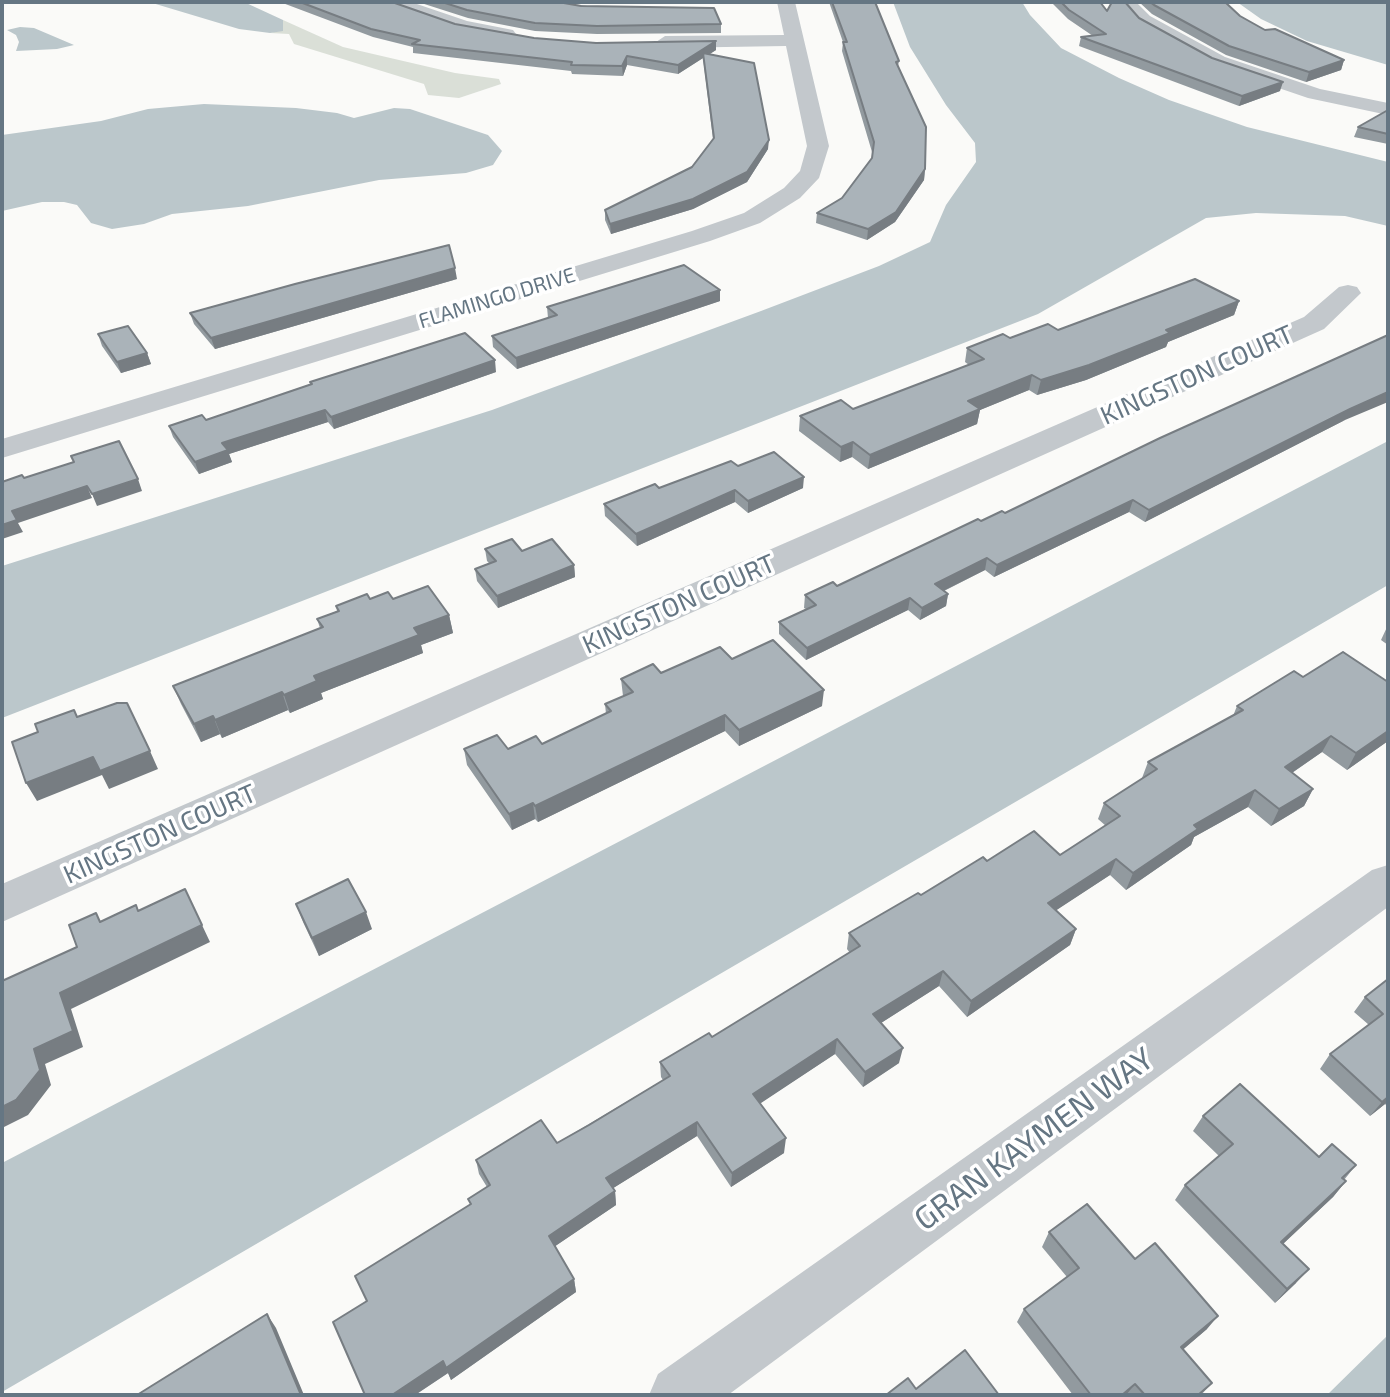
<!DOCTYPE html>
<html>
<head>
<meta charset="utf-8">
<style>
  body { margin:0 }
  #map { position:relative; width:1390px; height:1397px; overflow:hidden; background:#fafaf8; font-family:"Exo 2",sans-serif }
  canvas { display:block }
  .frame { position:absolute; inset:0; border:4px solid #657683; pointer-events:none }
</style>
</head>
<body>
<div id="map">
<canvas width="1390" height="1397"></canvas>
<div class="frame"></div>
</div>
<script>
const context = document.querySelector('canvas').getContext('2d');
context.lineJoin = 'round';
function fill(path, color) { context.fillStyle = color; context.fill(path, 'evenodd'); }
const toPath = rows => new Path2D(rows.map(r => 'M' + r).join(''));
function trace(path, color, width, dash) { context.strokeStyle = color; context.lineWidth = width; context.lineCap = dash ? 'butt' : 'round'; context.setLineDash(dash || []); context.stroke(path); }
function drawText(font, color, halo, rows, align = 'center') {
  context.font = font + ' "Exo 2",sans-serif'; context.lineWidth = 7; context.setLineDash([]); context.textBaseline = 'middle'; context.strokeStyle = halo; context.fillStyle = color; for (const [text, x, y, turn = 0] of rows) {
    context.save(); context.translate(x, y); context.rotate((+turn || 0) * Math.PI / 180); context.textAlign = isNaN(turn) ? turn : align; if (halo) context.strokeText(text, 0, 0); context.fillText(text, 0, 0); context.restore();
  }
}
fill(toPath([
  [283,20,343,47,455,73,499,79,501,84,459,98,428,95,424,84,294,44,289,34,270,33,282,30]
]), '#dadfd7');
fill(toPath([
  [149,2,244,2,283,20,283,31,270,33,239,29],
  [893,2,1022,2,1030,15,1061,48,1119,78,1169,100,1247,127,1388,162,1388,226,1345,216,1256,213,1206,218,1038,314,2,718,2,566,492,410,761,311,879,266,930,242,946,205,976,162,975,143,946,105,910,47],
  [1237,2,1388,2,1388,65,1307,41,1261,19],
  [20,27,34,28,74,45,57,49,16,51,19,42,16,35,7,30],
  [204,104,296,108,337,113,354,118,394,108,410,109,488,135,502,151,493,165,466,173,379,180,248,206,172,214,144,224,112,229,91,223,77,205,64,202,42,202,2,211,2,135,101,121,148,109],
  [1388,441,1388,585,2,1392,2,1163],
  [1388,1335,1388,1395,1327,1395]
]), '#bbc7cb');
fill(toPath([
  [386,2,411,2,467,21,513,30,516,34,507,39,463,31,389,6,386,2],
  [777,2,795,2,829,146,819,178,800,198,760,223,710,241,2,458,2,439,692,231,744,213,784,188,800,171,807,146,786,46,665,48,656,42,665,36,784,35,777,2],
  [1118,2,1136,2,1150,16,1225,57,1320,89,1388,103,1388,115,1308,98,1211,65,1138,24,1118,2],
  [1348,285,1357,287,1361,293,1324,329,2,922,2,884,1304,317,1339,287,1348,285],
  [1388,865,1388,907,728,1395,649,1395,658,1374,1372,870,1388,865]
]), '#c3c8cc');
fill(toPath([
  [280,2,392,2,455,24,534,38,596,43,716,41,716,50,709,54,768,149,747,182,693,209,611,234,605,220,605,210,692,167,713,139,703,58,678,74,627,65,623,76,572,74,571,71,413,53,413,47,373,37],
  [418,2,558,2,721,24,721,33,597,34,535,31,468,18],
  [829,2,875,2,899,61,898,66,925,169,924,180,895,222,867,240,816,223,817,213,842,198,872,158,872,152,842,51,843,42],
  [1051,2,1100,2,1107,11,1139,18,1212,58,1280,91,1239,106,1079,46,1081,37,1093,36,1068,19],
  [1139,2,1225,2,1240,16,1265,30,1344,60,1341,70,1306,82,1226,55,1152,14],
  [1388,110,1388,144,1354,137,1358,127],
  [457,279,215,349,194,324,190,313],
  [720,290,720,301,517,369,493,347,492,336,548,318,547,307],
  [1239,301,1234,315,1168,342,1166,347,1086,380,1037,395,1029,390,980,410,977,424,868,469,852,457,840,462,799,431,800,416,853,409,969,365,965,362,967,348,1010,338],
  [98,334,147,353,151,364,121,373,102,346],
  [496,372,334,429,328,422,229,454,232,462,199,474,173,437,169,426,206,420,311,384,310,382],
  [1345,420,1145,522,1129,512,994,577,985,570,944,591,948,594,946,606,920,620,908,610,806,660,779,634,779,622,806,609,804,608,805,595,837,586,981,521],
  [738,466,803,488,748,513,735,502,637,546,605,516,604,504],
  [485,549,522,551,574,565,575,577,498,608,477,581,475,569,489,563,487,561],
  [370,599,393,599,449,615,453,633,421,645,423,653,321,693,323,699,290,713,288,710,222,738,220,734,201,742,181,704,173,686,320,628,317,619,337,611,336,606],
  [1388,625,1388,645,1381,640],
  [732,659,822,706,739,746,725,731,538,822,535,819,512,830,467,765,464,749,508,749,542,744,606,714,605,704,623,696,621,679],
  [1303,677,1388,682,1388,741,1347,770,1322,752,1292,773,1313,789,1304,806,1271,826,1248,807,1194,837,1191,845,1126,890,1110,875,1056,910,1076,929,1070,945,967,1017,939,986,881,1023,899,1063,863,1087,835,1054,760,1103,784,1153,731,1187,697,1136,613,1188,615,1191,616,1205,555,1246,574,1279,576,1292,451,1380,448,1373,415,1395,365,1395,367,1301,470,1204,468,1199,487,1187,479,1174,476,1160,557,1143,663,1080,661,1077,660,1062,712,1037,850,953,847,949,849,933,987,861,1060,855,1106,826,1098,819,1104,803,1142,779,1142,778,1148,762,1233,716,1237,706],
  [296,904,372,929,319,956,303,922],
  [1388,979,1388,1107,1385,1104,1370,1116,1320,1069,1330,1054,1369,1025,1354,1012,1365,997],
  [1203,1116,1319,1157,1356,1165,1344,1180,1346,1181,1333,1197,1283,1244,1296,1283,1275,1303,1175,1200,1185,1185,1219,1156,1193,1131],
  [1049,1232,1135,1259,1207,1329,1183,1349,1212,1383,1201,1395,1073,1395,1017,1322,1024,1309,1067,1277,1042,1247]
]), '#929a9f');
fill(toPath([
  [716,41,716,50,704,58,703,53,703,58,678,74,678,65],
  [627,56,627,65,623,76,622,66],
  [1344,60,1341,70,1306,82,1309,72],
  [1283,82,1280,91,1239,106,1242,96],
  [769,140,768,149,747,182,693,209,611,234,610,224],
  [925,169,924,180,895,222,867,240,868,229],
  [455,268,457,279,215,349,211,338],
  [720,290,720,301,517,369,516,358],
  [1239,301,1234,315,1168,342,1166,347,1086,380,1037,395,1041,380],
  [147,353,151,364,121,373,117,362],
  [495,360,496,372,334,429,331,417],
  [1032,375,1029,390,980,410,977,424,868,469,870,455,968,401],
  [1388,392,1388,402,1345,420,1145,522,1149,510,1350,409],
  [325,410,328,422,229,454,232,462,199,474,195,462,222,443],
  [853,442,852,457,840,462,841,447],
  [804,477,803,488,748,513,748,501],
  [138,479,142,491,97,506,92,494],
  [87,486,92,498,18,523,23,532,2,539,2,525,12,511],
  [735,490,735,502,637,546,636,534],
  [1133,500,1129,512,994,577,997,565],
  [987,558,985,570,933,596,935,584],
  [574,565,575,577,498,608,497,596],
  [948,594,946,606,920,620,922,608],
  [910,598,908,610,806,660,807,648],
  [449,615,453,633,421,645,423,653,321,693,323,699,290,713,284,695,314,676,414,628],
  [824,690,822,706,739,746,739,730],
  [282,692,288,710,222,738,215,720],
  [725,715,725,731,538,822,535,806],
  [213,716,220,734,201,742,194,724],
  [1388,731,1388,741,1347,770,1356,753],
  [1331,736,1322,752,1277,783,1285,767],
  [150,751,158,769,109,789,102,775,37,801,26,783,93,757],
  [1313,789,1304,806,1271,826,1279,809],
  [1255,790,1248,807,1194,837,1191,845,1126,890,1133,873,1194,825],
  [533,803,535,819,512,830,509,814],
  [1116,859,1110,875,1043,919,1048,903],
  [366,912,372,929,319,956,312,938],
  [202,925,210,942,71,1009,83,1047,45,1064,51,1085,28,1115,2,1128,2,1107,60,993],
  [1076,929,1070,945,967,1017,971,1001],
  [943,971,939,986,870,1030,873,1014],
  [837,1039,835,1054,752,1109,753,1094],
  [903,1048,899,1063,863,1087,865,1072],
  [1388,1097,1388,1101,1385,1104,1370,1116,1382,1102],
  [697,1122,697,1136,607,1192,606,1178],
  [786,1138,784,1153,731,1187,732,1173],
  [1346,1181,1333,1197,1269,1257,1281,1242],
  [615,1191,616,1205,551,1249,549,1236],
  [1309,1269,1296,1283,1275,1303,1287,1289],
  [574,1279,576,1292,451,1380,446,1368],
  [267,1314,276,1328,304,1395,301,1395],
  [1218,1316,1207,1329,1171,1360,1181,1347],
  [443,1361,448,1373,415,1395,392,1395],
  [1135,1384,1126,1395,1122,1395]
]), '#777d82');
const building = toPath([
  [300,2,392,2,455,24,534,38,596,43,716,41,678,65,627,56,622,66,571,65,572,62,412,44,420,40,371,29,300,2],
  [442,2,558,2,581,6,714,8,721,24,597,26,535,23,467,10,442,2],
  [832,2,875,2,899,61,896,62,926,127,925,169,896,212,868,229,817,213,842,198,872,158,874,142,843,42,847,42,832,2],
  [1061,2,1100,2,1107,11,1112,2,1125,2,1139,18,1212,58,1283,82,1242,96,1081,37,1106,34,1069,10,1061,2],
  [1150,2,1225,2,1240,16,1265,30,1275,29,1344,60,1309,72,1229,46,1154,5,1150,2],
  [703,53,754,63,769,140,747,172,693,199,610,224,605,210,692,167,714,138,703,53],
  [1388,110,1388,134,1358,127,1388,110],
  [449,245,455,268,211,338,190,313,295,284,449,245],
  [684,265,720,290,516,358,492,336,557,315,547,307,684,265],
  [1195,279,1239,301,1166,330,1170,333,1089,365,1041,380,1032,375,968,401,980,409,870,455,853,442,841,447,800,416,841,400,853,409,984,359,967,348,1003,334,1010,338,1048,324,1058,330,1195,279],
  [128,326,147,353,117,362,98,334,128,326],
  [465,333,495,360,331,417,325,410,222,443,228,450,195,462,169,426,202,415,206,420,312,384,310,382,465,333],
  [1388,335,1388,392,1350,409,1149,510,1133,500,997,565,987,558,935,584,948,594,922,608,910,598,807,648,779,622,816,605,805,595,833,582,837,586,978,519,981,521,1002,511,1005,513,1160,438,1388,335],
  [119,441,138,479,92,494,87,486,12,511,17,520,2,525,2,482,22,475,24,478,74,462,71,456,119,441],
  [774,452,804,477,748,501,735,490,636,534,604,504,655,484,659,488,731,461,738,466,774,452],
  [512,539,522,551,552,539,574,565,497,596,475,569,496,561,485,549,512,539],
  [428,586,449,615,414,628,419,635,314,676,317,681,284,695,282,692,215,720,213,716,194,724,173,686,323,627,317,619,339,611,336,606,367,594,370,599,388,592,393,599,428,586],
  [773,640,824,690,739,730,725,715,535,806,533,803,509,814,464,749,497,735,508,749,536,736,542,744,611,711,605,704,633,692,621,679,653,664,661,673,720,647,732,659,773,640],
  [1343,652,1388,682,1388,731,1356,753,1331,736,1285,767,1313,789,1279,809,1255,790,1194,825,1198,829,1133,873,1116,859,1048,903,1076,929,971,1001,943,971,873,1014,903,1048,865,1072,837,1039,753,1094,786,1138,732,1173,697,1122,606,1178,615,1191,549,1236,574,1279,446,1368,443,1361,392,1395,365,1395,333,1322,367,1301,355,1276,471,1204,468,1199,490,1185,476,1160,541,1120,557,1143,589,1125,670,1076,660,1062,709,1033,712,1037,860,946,849,933,918,893,921,895,983,857,987,861,1034,831,1060,855,1120,816,1104,803,1157,769,1148,762,1243,710,1237,706,1294,671,1303,677,1343,652],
  [117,703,127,703,150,751,100,771,93,757,26,783,12,742,38,732,35,724,74,710,77,717,117,703],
  [348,879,366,912,312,938,296,904,348,879],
  [185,889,202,925,60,993,73,1031,34,1049,40,1070,16,1100,2,1107,2,981,77,947,69,925,96,913,100,922,136,905,138,911,185,889],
  [1388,979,1388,1097,1382,1102,1330,1054,1383,1014,1365,997,1388,979],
  [1240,1084,1319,1157,1332,1144,1356,1165,1342,1178,1346,1181,1281,1242,1309,1269,1287,1289,1185,1185,1233,1144,1203,1116,1240,1084],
  [1087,1204,1135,1259,1155,1243,1218,1316,1181,1347,1212,1383,1198,1395,1145,1395,1135,1384,1122,1395,1091,1395,1024,1309,1079,1268,1049,1232,1087,1204],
  [267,1314,301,1395,137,1395,267,1314],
  [965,1350,999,1395,886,1395,908,1378,916,1389,965,1350]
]);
fill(building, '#aab3b9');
trace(building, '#777d82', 2);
drawText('21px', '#657683', '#fff', [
  ["FLAMINGO DRIVE",497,298,-17]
]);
drawText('26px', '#657683', '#fff', [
  ["KINGSTON COURT",1197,375,-24],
  ["KINGSTON COURT",679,604,-24],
  ["KINGSTON COURT",160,834,-24]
]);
drawText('32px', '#657683', '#fff', [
  ["GRAN KAYMEN WAY",1034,1139,-36]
]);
</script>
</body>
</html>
